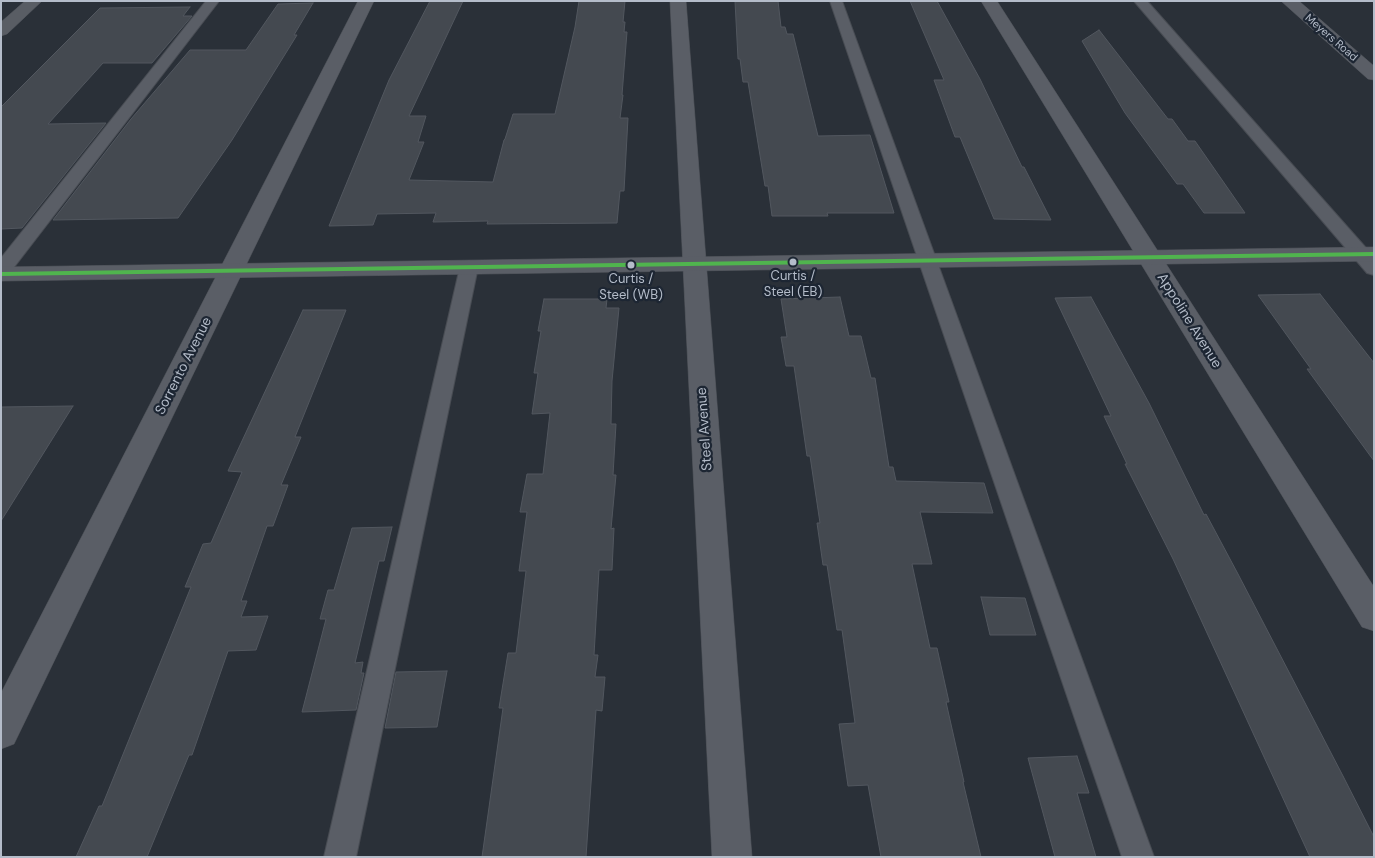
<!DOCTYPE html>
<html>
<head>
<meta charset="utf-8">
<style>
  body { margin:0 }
  #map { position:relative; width:1375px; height:858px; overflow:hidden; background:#2a3038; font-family:"DM Sans",sans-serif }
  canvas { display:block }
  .frame { position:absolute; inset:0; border:2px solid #b4bcc9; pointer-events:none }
</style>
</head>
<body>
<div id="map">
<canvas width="1375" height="858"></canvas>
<div class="frame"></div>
</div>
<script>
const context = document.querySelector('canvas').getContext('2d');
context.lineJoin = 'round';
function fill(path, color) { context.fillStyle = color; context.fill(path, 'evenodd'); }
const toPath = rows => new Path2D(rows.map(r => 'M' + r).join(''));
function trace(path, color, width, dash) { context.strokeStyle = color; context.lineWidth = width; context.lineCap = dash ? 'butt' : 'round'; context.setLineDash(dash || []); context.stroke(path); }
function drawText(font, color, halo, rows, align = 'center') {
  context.font = font + ' "DM Sans",sans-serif'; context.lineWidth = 4.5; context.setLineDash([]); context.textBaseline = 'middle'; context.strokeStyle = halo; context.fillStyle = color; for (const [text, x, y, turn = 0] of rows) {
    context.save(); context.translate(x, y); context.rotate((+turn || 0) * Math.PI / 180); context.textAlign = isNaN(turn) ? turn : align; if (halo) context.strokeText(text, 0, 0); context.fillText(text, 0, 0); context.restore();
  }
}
const building = toPath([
  [430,1,463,1,409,116,426,116,418,142,424,142,409,180,493,182,504,140,505,139,513,114,555,114,575,27,579,1,625,1,623,22,625,22,624,32,627,32,622,95,623,95,620,118,628,118,624,191,620,191,617,223,487,224,488,221,433,222,436,213,377,214,373,225,329,226,389,80,430,1],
  [735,1,778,1,781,27,785,27,787,34,793,34,818,136,870,135,894,213,827,213,828,216,772,216,768,186,765,186,748,82,743,82,740,59,738,59,735,1],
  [910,1,937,1,980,79,1022,167,1024,167,1051,220,994,219,960,137,955,137,934,80,944,80,910,1],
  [313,3,294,35,297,35,232,140,178,218,53,220,131,119,190,50,246,50,278,4,313,3],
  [190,7,183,16,192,16,152,63,103,63,48,124,106,123,22,228,1,229,1,107,100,8,190,7],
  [1099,30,1168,119,1172,119,1188,141,1195,141,1245,213,1204,213,1183,184,1177,184,1125,113,1082,41,1099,30],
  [1320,294,1374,363,1374,461,1307,369,1311,369,1258,295,1320,294],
  [840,297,849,336,861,336,871,378,875,378,889,467,893,467,896,481,984,483,993,513,920,512,932,564,912,564,930,648,937,648,949,702,946,702,964,782,963,782,981,857,881,857,868,785,848,786,839,724,855,723,842,630,837,630,827,565,823,565,817,523,820,523,810,456,807,456,794,366,786,366,781,337,787,337,781,299,840,297],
  [1091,297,1149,403,1204,515,1206,514,1238,574,1343,776,1374,837,1374,857,1310,857,1173,559,1125,464,1127,464,1104,416,1111,416,1055,298,1091,297],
  [544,299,607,299,606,308,619,308,612,381,611,424,616,424,613,475,616,475,611,529,614,528,612,570,599,570,594,655,598,655,595,677,605,677,602,711,596,710,586,857,482,857,503,708,499,708,508,653,516,653,526,571,519,571,527,512,520,512,527,474,543,474,550,413,532,414,538,373,534,373,541,331,538,331,544,299],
  [303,310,346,310,295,437,301,437,281,485,288,485,273,526,267,526,241,601,247,601,241,617,268,616,256,650,228,651,192,755,189,755,147,857,76,857,99,806,102,806,191,587,185,587,203,544,211,543,242,472,228,471,303,310],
  [73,406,1,521,1,407,73,406],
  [392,527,384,561,379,561,355,663,363,662,361,673,364,673,356,710,302,712,326,619,320,619,328,590,334,590,352,528,392,527],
  [981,597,1025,598,1036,635,990,635,981,597],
  [447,671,437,727,385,728,396,672,447,671],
  [1077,756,1089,793,1077,793,1096,857,1055,857,1028,758,1077,756]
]);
fill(building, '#444950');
trace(building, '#52575f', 1);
const service = toPath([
  [206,1,219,1,8,275,1,277,1,258,206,1],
  [830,1,842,1,1154,857,1122,857,830,1],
  [1134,1,1147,1,1374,257,1374,275,1367,273,1134,1],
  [469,261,476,263,478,267,356,857,324,857,460,267,462,263,469,261]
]);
const minor = toPath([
  [358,1,374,1,14,744,1,749,1,693,358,1],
  [670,1,686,1,752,857,712,857,670,1],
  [981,1,997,1,1374,587,1374,631,1362,627,981,1]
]);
const tertiary = toPath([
  [1281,1,1299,1,1374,66,1374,80,1368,79,1281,1],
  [1374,247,1374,261,1,281,1,267,1374,247]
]);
const secondary = toPath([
  [25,1,42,1,7,34,1,36,1,22,25,1]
]);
trace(service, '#484c53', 2);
trace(minor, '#484c53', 1);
trace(tertiary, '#484c53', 1);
trace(secondary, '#484c53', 1);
fill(service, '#5a5e66');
fill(minor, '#5a5e66');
fill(tertiary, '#5a5e66');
fill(secondary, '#595d64');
fill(toPath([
  [1374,252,1374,256,1,276,1,272,1374,252]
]), '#50b44e');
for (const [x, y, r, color] of [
  [793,262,4.5,"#b4bcc9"],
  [631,265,4.5,"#b4bcc9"]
]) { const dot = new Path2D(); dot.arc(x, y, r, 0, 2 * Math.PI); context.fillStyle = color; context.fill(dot); trace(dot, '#1d2633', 2); }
drawText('11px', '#b4bcc9', '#1d2633', [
  ["Meyers Road",1331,38,41]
]);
drawText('13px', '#b4bcc9', '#1d2633', [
  ["Curtis /",793,277],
  ["Steel (EB)",793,293],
  ["Curtis /",631,280],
  ["Steel (WB)",631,296]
]);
drawText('14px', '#b4bcc9', '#1d2633', [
  ["Appoline Avenue",1189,321,58],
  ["Sorrento Avenue",184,366,-63],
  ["Steel Avenue",705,429,-94]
]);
</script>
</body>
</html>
